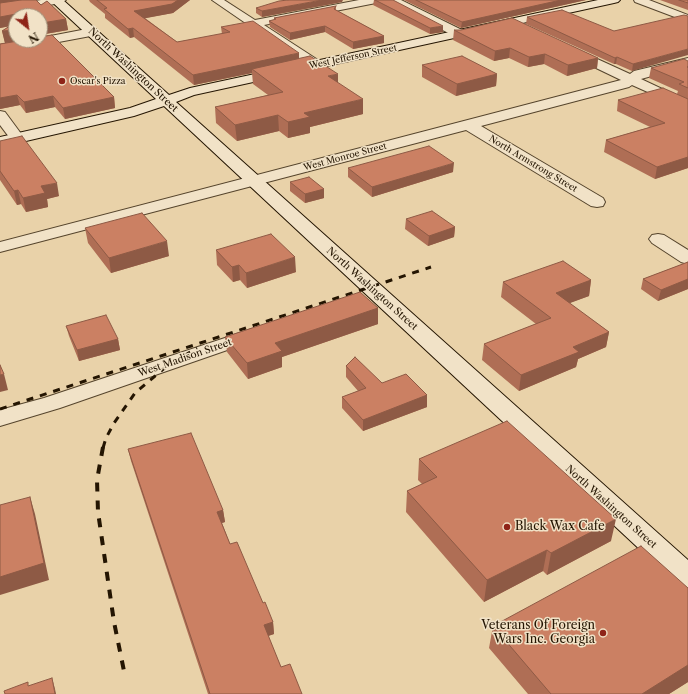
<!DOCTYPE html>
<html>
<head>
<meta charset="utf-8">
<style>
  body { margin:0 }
  #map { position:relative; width:688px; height:694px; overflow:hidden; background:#e9d2a9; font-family:"Libre Caslon Text",serif }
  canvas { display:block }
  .north { position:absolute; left:8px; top:8px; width:40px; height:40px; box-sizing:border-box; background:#f1e2c7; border:1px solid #9f9078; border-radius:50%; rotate:150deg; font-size:11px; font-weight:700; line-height:16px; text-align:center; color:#241502 }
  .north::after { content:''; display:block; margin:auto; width:14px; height:18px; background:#8f2418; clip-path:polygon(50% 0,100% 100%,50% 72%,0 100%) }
</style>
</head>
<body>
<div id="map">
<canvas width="688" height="694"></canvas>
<div class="north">N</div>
</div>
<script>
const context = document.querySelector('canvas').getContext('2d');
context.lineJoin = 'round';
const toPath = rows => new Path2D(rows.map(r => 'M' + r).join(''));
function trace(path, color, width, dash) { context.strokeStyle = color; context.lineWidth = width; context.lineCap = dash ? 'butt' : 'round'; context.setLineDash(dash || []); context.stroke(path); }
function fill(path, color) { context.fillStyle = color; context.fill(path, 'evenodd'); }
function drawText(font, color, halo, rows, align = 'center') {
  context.font = font + ' "Libre Caslon Text",serif'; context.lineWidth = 3; context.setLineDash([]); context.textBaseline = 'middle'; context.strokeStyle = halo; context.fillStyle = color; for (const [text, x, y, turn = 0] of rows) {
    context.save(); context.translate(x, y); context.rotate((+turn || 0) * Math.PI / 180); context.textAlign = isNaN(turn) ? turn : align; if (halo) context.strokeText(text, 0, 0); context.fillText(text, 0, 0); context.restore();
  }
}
const street = toPath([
  [41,0,66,0,61,3,0,13,0,7,41,0],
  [212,0,224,0,255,20,359,0,381,0,376,3,264,25,321,62,322,65,321,68,316,69,311,68,212,0],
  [388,0,401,0,464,31,466,34,464,37,460,38,456,37,389,2,388,0],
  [634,0,649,0,688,15,688,22,635,2,634,0],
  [92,28,96,29,98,32,96,35,0,53,0,45,29,40,40,40,40,38,92,28],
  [571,47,630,74,634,71,688,58,688,66,641,79,688,101,688,110,632,85,629,87,481,126,603,198,605,202,603,206,597,207,591,206,466,130,0,252,0,242,621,80,567,54,565,51,567,48,571,47],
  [0,111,5,112,22,135,24,138,22,141,17,142,12,141,0,125,0,111],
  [658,234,664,235,688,250,688,264,681,262,652,243,649,239,652,235,658,234],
  [252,329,259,331,262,335,259,339,60,408,0,426,0,410,44,398,252,329]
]);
const secondary = toPath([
  [50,0,63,0,169,95,190,88,598,0,620,0,618,2,614,3,194,95,176,102,688,560,688,589,678,585,164,106,134,116,0,147,0,137,130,108,156,99,50,0]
]);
trace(street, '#55442c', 2);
trace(secondary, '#241502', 2);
fill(street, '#f1e2c7');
fill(secondary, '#f1e2c7');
trace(toPath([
  [0,409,431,267],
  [103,448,106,438,114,423,135,393,167,366,197,348]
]), '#241502', 3, [7, 7]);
trace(toPath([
  [103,447,97,480,98,512,114,622,124,671]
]), '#241502', 4, [9, 9]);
fill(toPath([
  [0,0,36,0,41,5,47,1,66,19,68,30,45,34,45,35,40,36,40,16,16,16,16,40,40,40,40,37,52,35,114,97,115,108,65,119,55,107,26,113,20,105,0,109,0,44,18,41,5,43,2,31,10,26,0,28],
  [89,0,190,0,173,13,145,18,177,42,222,34,221,27,299,59,338,83,363,114,310,127,310,133,288,138,279,131,237,141,216,123,215,107,268,95,253,84,252,73,194,85,134,37,130,38,105,18,105,14,90,2],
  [374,0,393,0,443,32,430,34,373,5],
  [404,0,586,0,461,28],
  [660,0,688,0,688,10],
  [342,2,262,17,256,13,256,8],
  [336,6,336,10,384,36,384,43,353,49,325,32,290,40,270,27,269,21,274,20,274,18],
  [688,16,632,71,616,64,614,64,526,24,527,17,614,31],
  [454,30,598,58,597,68,567,76,544,64,528,67,509,58,494,61,453,40],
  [688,61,688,168,655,179,604,152,606,140,650,127,617,111,618,100,677,94,678,91,649,78,651,68],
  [422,65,497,74,496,86,456,96,422,77],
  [0,141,59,196,47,199,48,207,26,212,21,204,17,205,0,180],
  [348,168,453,172,372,197,348,177],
  [290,182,324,189,324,198,305,203,290,191],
  [406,219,455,227,454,237,428,246,405,229],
  [85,228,169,256,111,273,88,243],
  [216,250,296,272,247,288,240,280,233,282,217,265],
  [688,262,688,289,658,301,641,289,643,279],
  [591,280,589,296,569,303,609,332,606,347,578,359,576,367,519,391,482,360,484,344,536,324,501,297,503,282],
  [378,308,378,324,282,357,282,367,248,379,227,352,225,337],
  [66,326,118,339,120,350,79,361,69,336],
  [346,366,382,383,427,395,427,407,363,431,342,408,342,397,358,391,346,377],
  [128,449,223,510,225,522,222,523,230,544,273,622,274,634,268,636,281,667,302,694,208,694,131,461],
  [419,459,611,541,547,575,543,571,484,602,406,512,407,491,422,484,418,480],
  [688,588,688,682,669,694,528,694,489,648,493,626]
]), '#af6e55');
fill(toPath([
  [0,0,28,0,0,5],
  [178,0,190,0,173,13,136,20,134,11],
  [322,0,343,0,342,2,262,17,262,11],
  [561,0,586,0,461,28,462,22],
  [32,11,33,16,16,16,16,25,0,28,0,17],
  [66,19,68,30,45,34,45,35,40,36,40,25,42,23],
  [325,26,325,32,290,40,290,33],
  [443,26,443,32,430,34,430,28],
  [133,28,134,37,130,38,128,29],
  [16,30,16,40,26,40,5,43,2,31],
  [384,36,384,43,353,49,353,42],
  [510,48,509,58,494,61,495,51],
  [688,49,688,55,632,71,633,64],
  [299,53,299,63,252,69,252,73,194,85,193,75],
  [545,54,544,64,528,67,529,57],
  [617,57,616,64,614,64,615,58],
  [598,58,597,68,567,76,568,65],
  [338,74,338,89,328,76],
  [497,74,496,86,456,96,457,84],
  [17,95,20,105,0,109,0,98],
  [53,96,55,107,26,113,24,102],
  [114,97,115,108,65,119,63,108],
  [363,99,363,114,310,127,310,133,288,138,288,122,304,113],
  [278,115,279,131,237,141,235,125],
  [688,157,688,168,655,179,657,167],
  [454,163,453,172,372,197,372,187],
  [57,183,59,196,47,199,48,207,26,212,23,198,41,186],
  [324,189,324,198,305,203,305,194],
  [18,190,21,204,17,205,14,191],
  [455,227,454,237,428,246,429,236],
  [167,241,169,256,111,273,109,258],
  [295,257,296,272,247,288,246,273],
  [239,265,240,280,233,282,232,267],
  [688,279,688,289,658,301,661,290],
  [591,280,589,296,554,309,556,293],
  [378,308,378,324,282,357,282,367,248,379,247,363,275,343],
  [609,332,606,347,578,359,576,367,519,391,521,375,573,347],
  [118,339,120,350,79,361,77,350],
  [4,374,8,390,0,392,0,375],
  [427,395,427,407,363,431,363,420],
  [30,497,35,514,49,580,0,595,0,577],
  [223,510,225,522,218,524,217,512],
  [616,519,611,541,547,575,551,553],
  [547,550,543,571,484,602,487,580],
  [273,622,274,634,265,637,264,625],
  [688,665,688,682,669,694,642,694],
  [52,678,55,689,56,694,55,694]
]), '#8e5a45');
const building = toPath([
  [21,0,36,0,41,5,47,1,66,19,42,23,43,24,40,25,40,16,25,16,32,11,0,17,0,3,21,0],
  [97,0,178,0,172,4,134,11,177,42,230,32,221,27,253,21,299,53,193,75,133,28,128,29,104,9,107,8,97,0],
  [288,0,322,0,262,11,256,8,279,1,288,0],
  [375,0,393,0,443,26,430,28,375,0],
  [416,0,561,0,462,22,416,0],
  [679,0,688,0,688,3,679,0],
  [336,6,334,9,384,36,353,42,325,26,290,33,269,21,276,19,274,18,336,6],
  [562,10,614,31,684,15,688,16,688,49,633,64,617,57,615,58,527,17,562,10],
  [512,18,598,58,568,65,545,54,529,57,510,48,495,51,454,30,461,30,512,18],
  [16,22,16,30,2,31,16,22],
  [52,35,114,97,63,108,53,96,24,102,17,95,0,98,0,44,24,40,40,40,40,37,52,35],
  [310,56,338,74,328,76,363,99,304,113,310,117,288,122,278,115,235,125,215,107,283,92,252,69,310,56],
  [462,56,497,74,457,84,422,65,462,56],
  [684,59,688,61,688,67,687,67,688,67,688,88,679,84,684,82,651,68,684,59],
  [663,88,688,99,688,157,657,167,606,140,665,123,618,100,663,88],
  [22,136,57,183,41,186,45,193,23,198,18,190,14,191,0,171,0,141,22,136],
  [429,146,454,163,372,187,348,168,429,146],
  [309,177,324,189,305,194,290,182,309,177],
  [432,211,455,227,429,236,406,219,432,211],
  [142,213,167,241,109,258,85,228,142,213],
  [271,234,295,257,246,273,239,265,232,267,216,250,271,234],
  [563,261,591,280,556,293,609,332,573,347,579,352,521,375,484,344,551,318,503,282,563,261],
  [688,262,688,279,661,290,643,279,688,262],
  [360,292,378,308,275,343,282,351,247,363,225,337,360,292],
  [106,315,118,339,77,350,66,326,106,315],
  [355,357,382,383,406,374,427,395,363,420,342,397,366,388,346,366,355,357],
  [0,365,4,374,0,375,0,365],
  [507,421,616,519,551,553,547,550,487,580,407,491,437,477,419,459,507,421],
  [191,433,223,510,217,512,230,544,237,542,263,603,265,602,273,622,264,625,281,667,290,664,302,694,210,694,128,449,191,433],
  [30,497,44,563,0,577,0,505,30,497],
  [641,546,688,588,688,665,642,694,551,694,493,626,641,546],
  [52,678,55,694,5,694,4,691,28,682,28,686,52,678]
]);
fill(building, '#cb8063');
trace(building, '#8e5a45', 1);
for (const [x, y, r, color] of [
  [62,81,4,"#8f2418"],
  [507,527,4,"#8f2418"],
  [603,633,4,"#8f2418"]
]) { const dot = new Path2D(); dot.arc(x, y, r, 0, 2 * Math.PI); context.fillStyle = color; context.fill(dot); trace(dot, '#f1e2c7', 1.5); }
drawText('9px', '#241502', '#f1e2c7', [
  ["West Jefferson Street",353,57,-12],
  ["West Monroe Street",345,157,-15],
  ["North Armstrong Street",533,164,31]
]);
drawText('9px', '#241502', '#f1e2c7', [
  ["Oscar's Pizza",70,81]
], 'left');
drawText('10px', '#241502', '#f1e2c7', [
  ["North Washington Street",133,70,43],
  ["North Washington Street",372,289,42],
  ["West Madison Street",185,358,-19],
  ["North Washington Street",611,507,42]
]);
drawText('12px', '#241502', '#f1e2c7', [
  ["Black Wax Cafe",515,527],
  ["Veterans Of Foreign",595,626,"right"],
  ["Wars Inc. Georgia",595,640,"right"]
], 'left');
</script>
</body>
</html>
